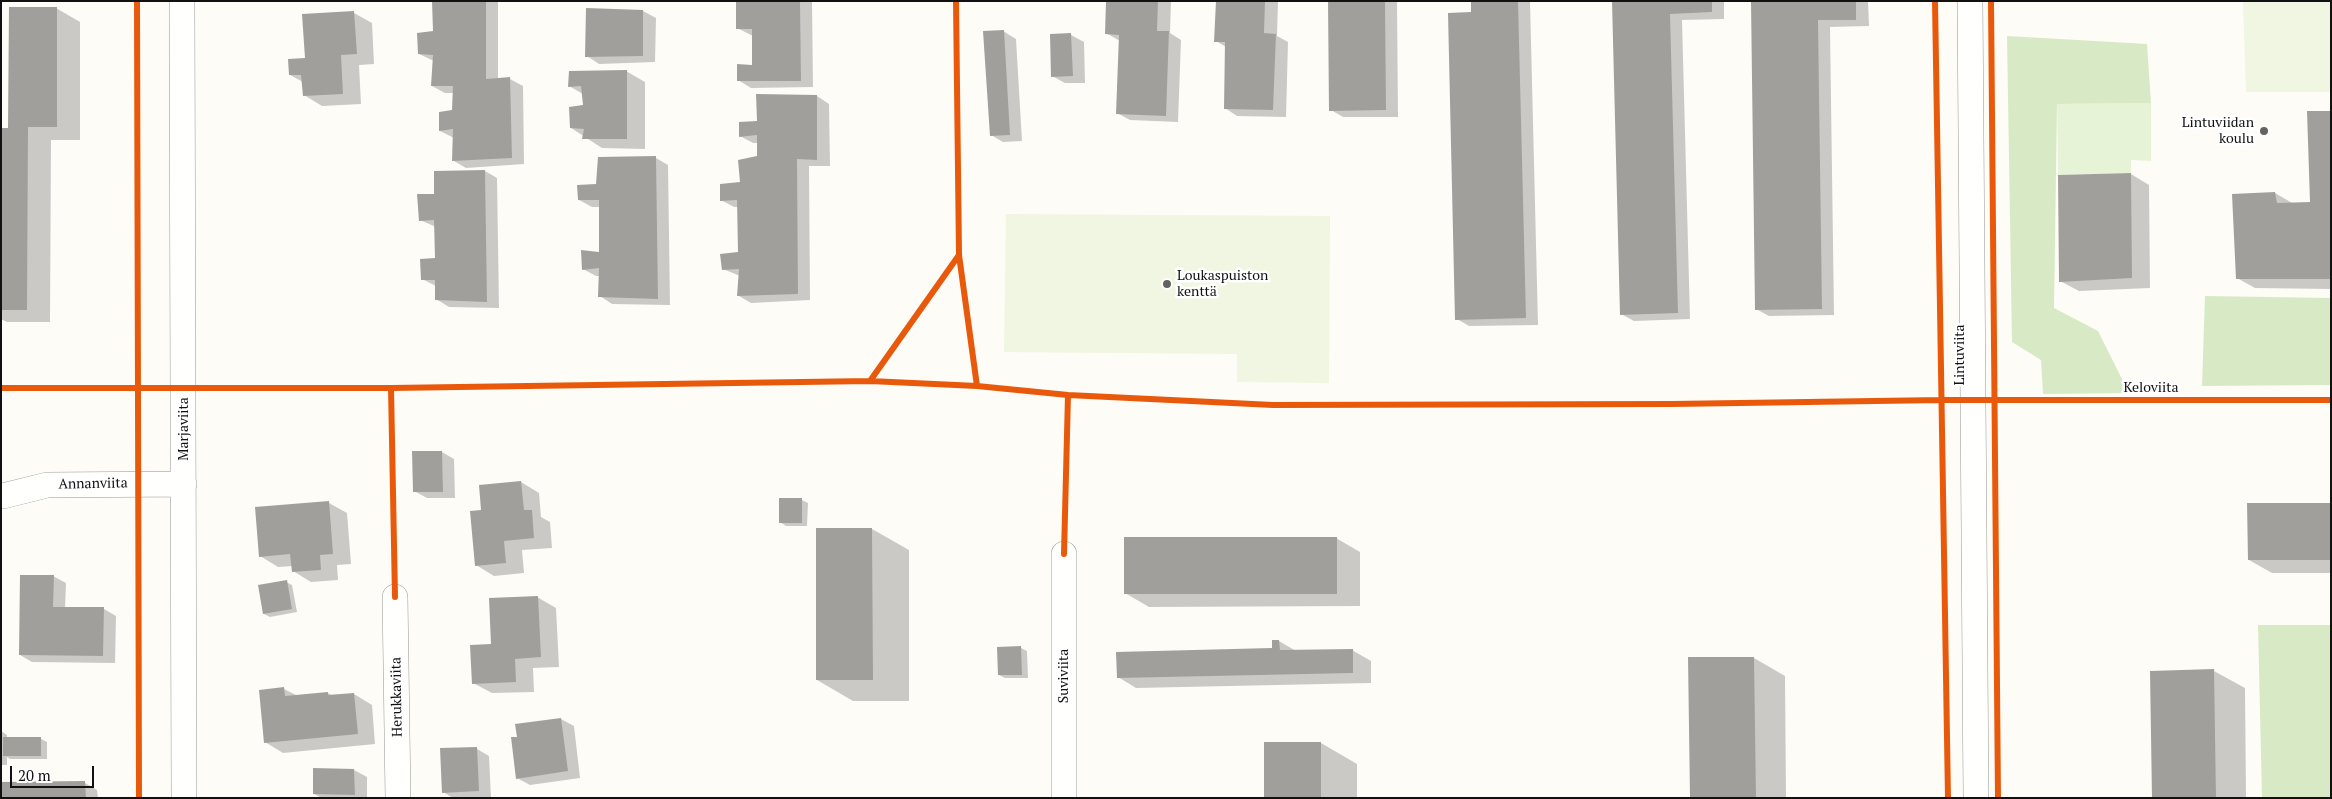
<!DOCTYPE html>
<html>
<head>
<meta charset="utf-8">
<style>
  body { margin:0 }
  #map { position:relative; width:2332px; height:799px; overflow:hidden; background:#fdfcf7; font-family:"PT Serif",serif }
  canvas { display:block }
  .frame { position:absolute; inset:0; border:2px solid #111; pointer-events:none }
  .scale { position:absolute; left:10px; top:766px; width:84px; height:22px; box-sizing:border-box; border:2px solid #111; border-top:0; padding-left:6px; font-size:15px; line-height:18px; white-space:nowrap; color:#111; -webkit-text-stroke:4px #fff; paint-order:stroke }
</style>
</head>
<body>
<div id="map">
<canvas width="2332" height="799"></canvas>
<div class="frame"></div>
<div class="scale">20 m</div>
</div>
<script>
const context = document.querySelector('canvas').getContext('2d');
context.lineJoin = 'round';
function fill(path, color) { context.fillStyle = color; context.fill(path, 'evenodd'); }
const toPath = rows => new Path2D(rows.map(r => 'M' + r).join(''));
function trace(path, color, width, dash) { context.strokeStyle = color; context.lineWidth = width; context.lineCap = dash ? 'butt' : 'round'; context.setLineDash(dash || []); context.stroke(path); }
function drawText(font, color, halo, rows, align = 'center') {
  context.font = font + ' "PT Serif",serif'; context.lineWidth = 5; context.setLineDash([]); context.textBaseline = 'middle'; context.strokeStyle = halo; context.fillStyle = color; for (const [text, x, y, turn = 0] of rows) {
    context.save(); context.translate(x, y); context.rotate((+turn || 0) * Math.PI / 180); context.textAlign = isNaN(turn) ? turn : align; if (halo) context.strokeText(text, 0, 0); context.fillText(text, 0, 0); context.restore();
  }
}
fill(toPath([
  [2151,103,2151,161,2131,160,2131,173,2058,175,2057,104]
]), '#e7f3d7');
fill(toPath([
  [2007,36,2147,44,2151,103,2057,104,2054,308,2098,331,2129,393,2043,394,2041,360,2012,342],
  [2205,296,2331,298,2331,385,2202,386],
  [2258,625,2331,625,2331,798,2262,798]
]), '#d8eac5');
fill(toPath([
  [2243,1,2331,1,2331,92,2246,92],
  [1006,214,1330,216,1329,383,1237,382,1237,354,1004,352]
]), '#f0f6e1');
fill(toPath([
  [433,1,498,1,498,80,510,79,523,86,524,164,466,168,454,161,454,138,440,131,453,111,454,93,445,93,432,86,434,61,419,54,434,32],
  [753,1,812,1,813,87,751,88,738,80,753,67,753,36,737,28],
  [1108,1,1171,1,1170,33,1181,40,1178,122,1130,120,1117,113,1120,41,1106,33],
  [1217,1,1278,1,1277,36,1288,42,1286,117,1237,116,1225,108,1226,47,1216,41],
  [1330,1,1397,1,1398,117,1343,117,1331,110],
  [1472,1,1530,1,1538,325,1469,326,1457,319],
  [1613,1,1724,1,1724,19,1682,20,1690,319,1634,321,1621,314],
  [1752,1,1868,1,1869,26,1830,27,1834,315,1769,316,1756,309],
  [56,8,80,22,80,140,51,140,50,322,7,322,1,319,1,129,10,129],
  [587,9,643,11,656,18,655,62,599,64,587,56],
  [354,13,372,23,374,64,359,65,361,104,322,106,304,95,303,82,290,75],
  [1003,31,1016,39,1022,141,1003,142,991,135],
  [1051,35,1071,35,1084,42,1085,83,1065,83,1052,76],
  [626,71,645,82,645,149,602,148,571,128,584,106,583,94,569,86],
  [817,96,829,104,830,166,809,166,810,300,751,303,739,296,740,276,723,269,740,253,739,207,734,207,721,200,741,183,759,157,758,143,753,143,740,136,758,122],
  [2331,112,2331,289,2255,288,2237,278,2275,193,2294,204,2311,203],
  [656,158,668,165,670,305,612,304,600,296,600,276,596,276,583,269,600,253,600,207,592,207,579,200,597,186],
  [485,171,497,178,499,308,449,307,436,299,436,286,422,279,436,260,436,227,420,220,436,196,435,172],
  [2131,174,2149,185,2150,288,2079,291,2060,281],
  [442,452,454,459,455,498,427,498,414,491],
  [521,482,539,493,541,517,550,522,552,548,522,550,524,573,494,576,476,565,483,511],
  [802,500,808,503,807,526,786,526,780,522],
  [329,503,347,513,351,564,337,565,338,580,311,582,293,571,293,566,278,567,260,556],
  [2331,504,2331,573,2272,573,2249,560],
  [817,529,872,529,909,550,909,701,853,701,817,680],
  [1336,538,1360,552,1360,606,1149,607,1125,593],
  [53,576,66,583,65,609,104,609,116,616,115,663,32,662,20,655],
  [286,582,292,585,297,612,270,617,264,614],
  [537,597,556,608,559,667,533,668,534,692,492,693,473,683,492,645],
  [1279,641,1296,651,1352,650,1371,661,1371,683,1136,688,1118,677,1273,649],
  [1021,648,1027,651,1028,678,1005,678,999,675],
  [1754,658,1785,676,1786,798,1691,798],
  [2214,671,2245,688,2246,798,2153,798,2151,672],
  [284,689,298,696,328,693,333,696,354,694,372,705,375,744,283,753,265,742],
  [561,719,574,726,580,778,530,785,517,778,518,738],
  [1,731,7,735,7,738,41,739,47,742,47,759,10,759,7,757,7,765,1,765],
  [1321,743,1357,764,1357,798,1266,798],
  [477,749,489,756,491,798,453,798,443,792],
  [315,770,354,770,367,777,367,798,322,798,314,794],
  [85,783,97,790,98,798,1,798]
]), '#0003');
fill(toPath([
  [432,1,486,1,486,79,510,77,512,158,452,161,453,129,439,131,439,112,452,110,453,86,431,86,433,55,418,54,417,33,433,31],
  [736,1,800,1,801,81,737,81,737,64,752,65,752,29,736,29],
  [1106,1,1158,1,1157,31,1169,31,1166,116,1116,114,1119,35,1105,34],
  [1216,1,1265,1,1264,33,1276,34,1273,110,1224,109,1225,42,1214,42],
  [1328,1,1385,1,1386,110,1329,111],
  [1471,1,1518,1,1526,318,1455,320,1448,13,1471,12],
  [1612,1,1712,1,1712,12,1670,14,1678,313,1620,315],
  [1751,1,1856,1,1856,20,1818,20,1822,309,1755,310],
  [9,7,57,7,57,127,28,127,27,310,1,310,1,128,8,128],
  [586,8,643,10,643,56,585,57],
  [354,11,357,54,341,55,343,94,303,96,301,75,289,75,288,59,305,58,302,14],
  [1004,30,1010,135,990,136,983,31],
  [1071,33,1073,76,1051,77,1050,34],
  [627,70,627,139,582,139,584,129,570,128,569,107,583,105,581,86,568,87,569,71],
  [756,94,817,95,817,160,797,159,798,294,737,296,739,269,722,270,720,254,738,252,737,200,720,201,720,184,740,182,738,160,757,156,757,135,739,137,739,122,757,121],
  [2307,111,2331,111,2331,279,2236,279,2232,194,2275,192,2277,203,2310,202],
  [656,156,658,299,598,297,599,268,582,270,581,250,599,252,599,200,578,200,577,185,596,184,598,157],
  [485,170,487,302,435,300,435,280,421,280,420,259,435,258,434,220,419,221,417,194,434,194,434,171],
  [2131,173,2132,278,2059,282,2058,175],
  [412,451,442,451,443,492,413,492],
  [521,481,524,510,532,510,534,538,504,541,506,563,475,566,470,511,481,510,479,485],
  [779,498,802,498,802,523,779,523],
  [329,501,333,554,320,555,321,570,292,572,290,554,259,557,255,507],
  [2247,503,2331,503,2331,560,2248,560],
  [816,528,872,528,873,680,816,680],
  [1124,537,1337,537,1337,594,1124,594],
  [20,575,54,575,53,607,104,607,103,656,19,655],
  [287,580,292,609,263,614,258,585],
  [538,596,541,657,515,659,516,682,472,684,470,645,491,644,489,598],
  [1272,640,1279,640,1280,650,1353,649,1353,673,1117,678,1116,652,1272,648],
  [1021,646,1022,675,998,675,997,647],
  [1688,657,1754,657,1756,798,1690,798],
  [2214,669,2216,798,2152,798,2150,671],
  [284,687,285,696,328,692,328,695,354,693,358,734,264,743,259,690],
  [561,718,568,771,516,779,511,737,517,737,515,724],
  [3,737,41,737,41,756,3,756],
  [1264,742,1321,742,1321,798,1264,798],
  [477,747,479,791,442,793,440,748],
  [313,768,354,769,355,795,313,794],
  [85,781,86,798,1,798,1,782]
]), '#a19f9c');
const street = toPath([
  [182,1,184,798],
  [1970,1,1976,798],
  [3,496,47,485,184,484],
  [1064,554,1064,798],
  [395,597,398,798]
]);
trace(street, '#979795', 26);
trace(street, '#fffffe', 25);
trace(toPath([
  [137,1,139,798],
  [956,1,959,255,977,386],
  [1935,1,1948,798],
  [1991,1,1998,798],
  [870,381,959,255],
  [1,388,391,388,870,381,977,386,1068,395,1273,405,1672,404,1942,400,2331,400],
  [391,388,395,597],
  [1064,554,1068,395]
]), '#e8590c', 6);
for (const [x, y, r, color] of [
  [2264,131,5,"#646362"],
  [1167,284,5,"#646362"]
]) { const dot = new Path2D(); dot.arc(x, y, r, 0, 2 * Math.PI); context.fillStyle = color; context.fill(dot); trace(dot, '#fff', 2); }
drawText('14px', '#111', '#fff', [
  ["Lintuviidan",2254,123],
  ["koulu",2254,139],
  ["Loukaspuiston",1177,276,"left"],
  ["kenttä",1177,292,"left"]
], 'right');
drawText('14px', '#111', '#fff', [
  ["Lintuviita",1960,355,-90],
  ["Keloviita",2151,388],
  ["Marjaviita",184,429,-90],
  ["Annanviita",93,484,-1],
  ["Suviviita",1064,676,-90],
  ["Herukkaviita",397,697,-91]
]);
</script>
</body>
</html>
